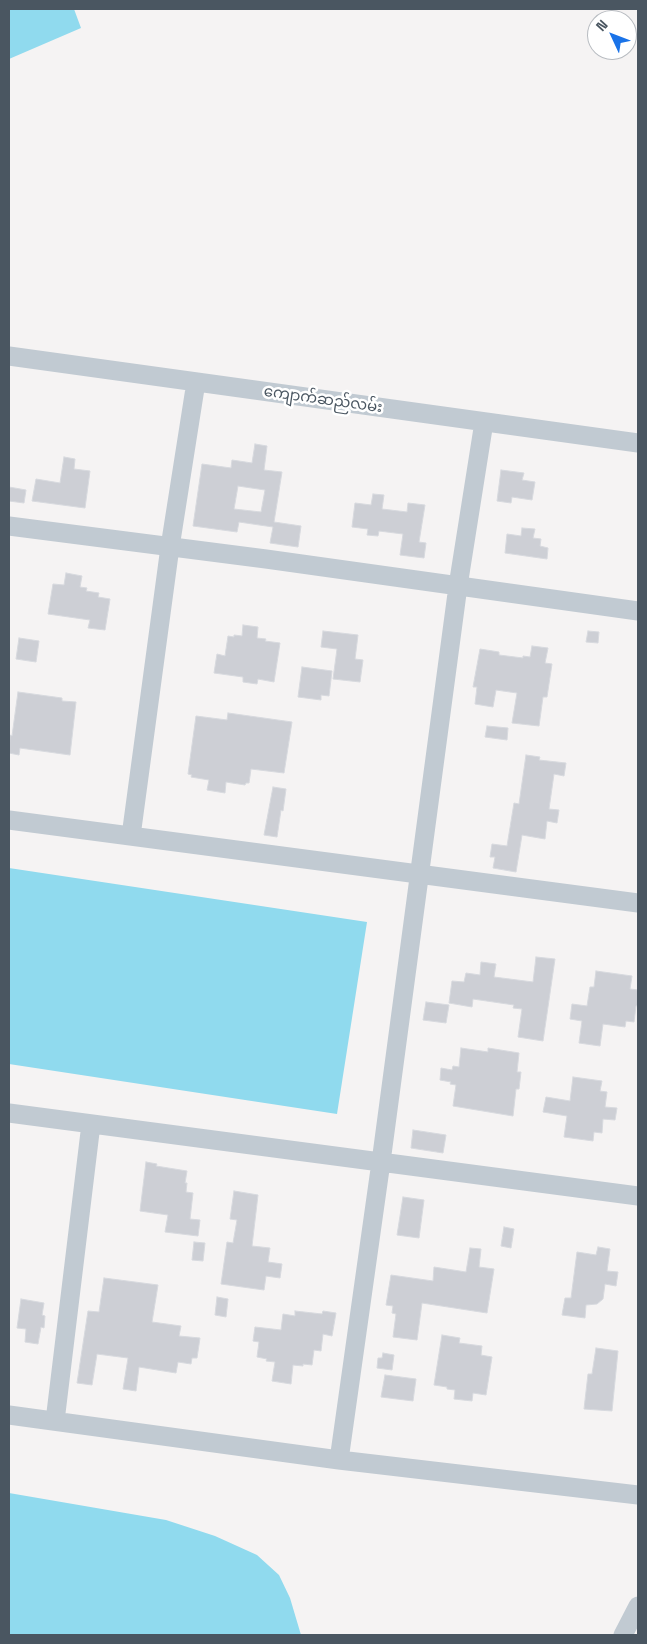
<!DOCTYPE html>
<html>
<head>
<meta charset="utf-8">
<style>
  body { margin:0 }
  #map { position:relative; width:647px; height:1644px; overflow:hidden; background:#f5f3f3; font-family:"Space Grotesk",sans-serif }
  canvas { display:block }
  .frame { position:absolute; inset:0; border:10px solid #4a5661; pointer-events:none }
  .north { position:absolute; left:587px; top:10px; width:50px; height:50px; box-sizing:border-box; background:#fff; border:1px solid #b7bbc0; border-radius:50%; rotate:313deg; font-size:14px; font-weight:700; line-height:20px; text-align:center; color:#4a5661 }
  .north::after { content:''; display:block; margin:auto; width:18px; height:22px; background:#1a73e8; clip-path:polygon(50% 0,100% 100%,50% 72%,0 100%) }
</style>
</head>
<body>
<div id="map">
<canvas width="647" height="1644"></canvas>
<div class="frame"></div>
<div class="north">N</div>
</div>
<script>
const context = document.querySelector('canvas').getContext('2d');
context.lineJoin = 'round';
function fill(path, color) { context.fillStyle = color; context.fill(path, 'evenodd'); }
const toPath = rows => new Path2D(rows.map(r => 'M' + r).join(''));
function trace(path, color, width, dash) { context.strokeStyle = color; context.lineWidth = width; context.lineCap = dash ? 'butt' : 'round'; context.setLineDash(dash || []); context.stroke(path); }
function drawText(font, color, halo, rows, align = 'center') {
  context.font = font + ' "Space Grotesk","Noto Sans Myanmar",sans-serif'; context.lineWidth = 5; context.setLineDash([]); context.textBaseline = 'middle'; context.strokeStyle = halo; context.fillStyle = color; for (const [text, x, y, turn = 0] of rows) {
    context.save(); context.translate(x, y); context.rotate((+turn || 0) * Math.PI / 180); context.textAlign = isNaN(turn) ? turn : align; if (halo) context.strokeText(text, 0, 0); context.fillText(text, 0, 0); context.restore();
  }
}
fill(toPath([
  [9,9,74,9,81,28,9,59],
  [9,868,367,922,337,1114,9,1064],
  [9,1493,166,1520,215,1536,257,1555,279,1575,290,1598,301,1635,9,1635]
]), '#90daee');
const building = toPath([
  [255,444,267,446,264,470,282,472,274,522,301,526,298,547,270,543,273,527,239,522,237,532,193,526,202,464,231,468,232,460,252,463,255,444],
  [238,486,265,490,261,512,234,509,238,486],
  [64,457,75,459,74,469,90,471,85,508,32,501,36,479,60,483,64,457],
  [501,470,524,473,522,480,535,482,532,500,512,497,511,503,497,501,501,470],
  [9,487,26,490,24,503,9,501,9,487],
  [373,494,384,495,382,509,407,512,408,503,425,505,419,542,426,543,424,558,400,555,403,534,379,531,378,536,367,535,368,529,352,527,355,503,371,505,373,494],
  [522,528,535,529,533,538,541,539,540,546,548,548,547,559,505,553,507,534,521,536,522,528],
  [66,573,82,576,80,587,87,588,86,591,99,593,98,597,110,599,105,630,88,628,90,620,48,614,53,584,64,585,66,573],
  [243,625,258,627,257,638,266,639,265,641,280,643,274,682,258,679,257,684,243,682,243,677,214,673,217,654,225,656,228,636,234,637,234,635,242,636,243,625],
  [323,631,358,635,355,659,363,660,360,682,333,679,337,649,321,647,323,631],
  [588,631,599,632,598,643,586,642,588,631],
  [19,638,39,641,36,662,16,659,19,638],
  [532,646,548,648,545,663,552,664,547,697,543,697,539,726,512,723,517,693,496,690,493,707,475,704,477,687,473,687,480,649,499,652,499,655,523,658,523,656,530,657,532,646],
  [302,667,332,671,329,696,321,695,321,700,298,697,302,667],
  [18,692,62,698,62,701,76,702,70,755,20,748,19,755,9,753,10,735,12,736,18,692],
  [228,713,292,722,284,773,251,769,249,783,246,783,245,785,226,782,225,793,207,790,209,780,191,777,192,775,188,774,196,716,227,720,228,713],
  [487,726,508,728,507,740,485,737,487,726],
  [526,755,540,757,539,760,566,763,564,776,554,774,549,809,559,810,557,823,547,821,545,839,522,835,516,872,493,868,495,857,490,857,492,844,507,846,514,803,519,804,526,755],
  [273,787,286,789,283,811,281,810,277,837,264,835,273,787],
  [536,957,555,959,543,1041,518,1037,522,1009,513,1008,514,1005,473,999,472,1007,449,1003,452,981,464,982,466,973,480,975,481,962,496,964,494,977,533,982,536,957],
  [596,971,632,976,630,989,638,990,638,1005,636,1006,634,1022,626,1021,625,1027,603,1024,600,1046,579,1043,582,1021,570,1019,572,1004,587,1006,590,987,594,987,596,971],
  [426,1002,449,1005,446,1023,423,1020,426,1002],
  [461,1048,488,1052,488,1048,519,1053,517,1072,521,1072,519,1089,516,1089,513,1116,453,1106,456,1085,450,1084,451,1082,440,1080,441,1068,452,1070,453,1066,459,1067,461,1048],
  [573,1077,602,1081,600,1091,607,1092,605,1107,617,1108,615,1120,603,1119,602,1133,594,1132,593,1141,564,1137,567,1116,543,1112,546,1097,570,1101,573,1077],
  [413,1130,446,1135,443,1153,411,1148,413,1130],
  [146,1162,157,1164,156,1166,187,1171,185,1183,187,1183,186,1192,193,1193,190,1219,200,1220,198,1236,165,1232,168,1215,140,1211,146,1162],
  [234,1191,258,1195,252,1246,270,1248,268,1262,282,1264,280,1278,266,1276,264,1290,221,1284,227,1242,233,1243,237,1220,230,1219,234,1191],
  [403,1197,424,1200,419,1238,397,1235,403,1197],
  [504,1227,514,1229,511,1248,501,1246,504,1227],
  [194,1242,205,1243,203,1261,192,1260,194,1242],
  [598,1247,610,1249,607,1271,618,1272,616,1286,605,1284,603,1299,597,1304,586,1305,585,1318,562,1315,565,1298,571,1298,577,1252,596,1255,598,1247],
  [470,1248,481,1249,479,1267,494,1269,487,1313,422,1303,417,1340,393,1337,396,1314,392,1313,393,1306,386,1305,391,1275,433,1281,434,1267,466,1272,470,1248],
  [104,1278,158,1285,152,1322,181,1326,179,1336,200,1338,197,1358,192,1358,191,1364,178,1362,176,1373,139,1367,136,1391,123,1389,128,1358,97,1354,92,1385,77,1383,88,1311,99,1312,104,1278],
  [217,1297,228,1299,226,1317,215,1315,217,1297],
  [21,1299,44,1303,42,1315,45,1316,44,1328,41,1327,38,1344,25,1342,26,1329,17,1328,21,1299],
  [295,1311,322,1314,323,1311,336,1313,332,1336,323,1334,321,1351,314,1350,312,1365,303,1364,303,1366,293,1365,291,1384,272,1381,275,1362,266,1361,267,1359,257,1357,259,1342,253,1341,255,1327,281,1330,283,1314,295,1316,295,1311],
  [442,1335,460,1338,459,1343,482,1346,481,1355,492,1357,486,1395,473,1393,472,1401,454,1399,455,1390,447,1389,447,1387,434,1385,442,1335],
  [596,1348,618,1351,612,1411,584,1409,588,1374,592,1374,596,1348],
  [383,1353,394,1355,392,1370,377,1368,378,1358,382,1358,383,1353],
  [385,1375,416,1379,413,1401,381,1397,385,1375]
]);
fill(building, '#cdcfd5');
trace(building, '#d7d9de', 1);
trace(toPath([
  [9,356,638,443],
  [9,526,266,559,638,611],
  [9,820,638,903],
  [131,836,170,547,196,382],
  [9,1113,638,1196],
  [9,1415,339,1460,638,1495],
  [55,1421,91,1124],
  [339,1460,381,1162,458,586,484,422],
  [623,1635,638,1606]
]), '#c1cad2', 19);
drawText('15px', '#4a5661', '#fff', [
  ["ကျောက်ဆည်လမ်း",323,400,8]
]);
</script>
</body>
</html>
